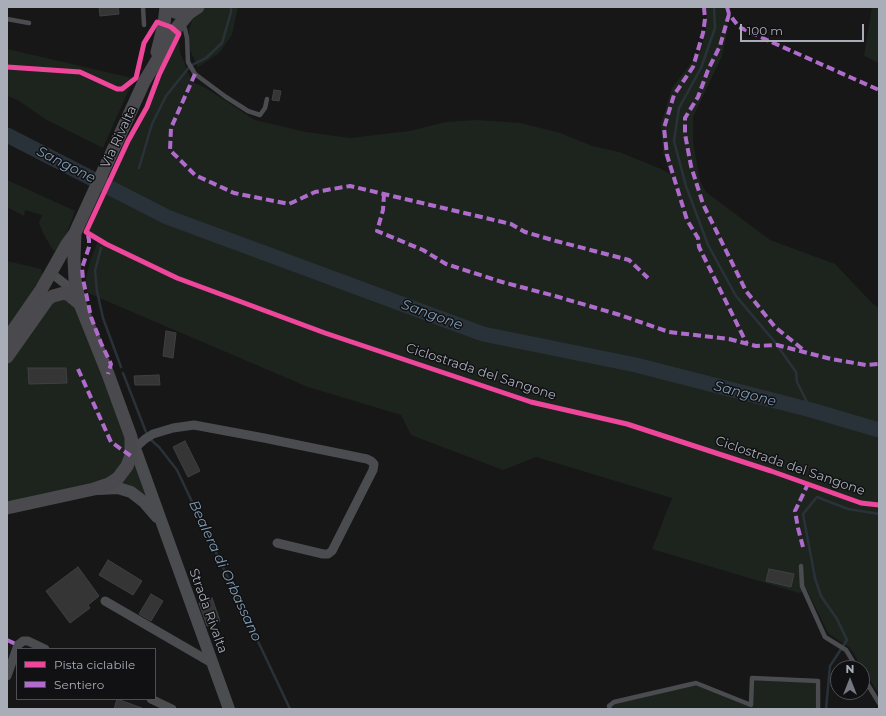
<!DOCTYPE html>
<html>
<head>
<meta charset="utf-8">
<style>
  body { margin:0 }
  #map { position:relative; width:886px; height:716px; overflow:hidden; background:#171717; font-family:Montserrat,sans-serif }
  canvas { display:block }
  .frame { position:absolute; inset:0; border:8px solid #a8adb8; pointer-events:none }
  .legend { position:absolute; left:16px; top:648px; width:140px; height:52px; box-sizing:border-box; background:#111113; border:1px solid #4d4f55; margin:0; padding:5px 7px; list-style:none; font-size:12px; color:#a8adb8 }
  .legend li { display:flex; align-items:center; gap:8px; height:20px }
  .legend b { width:20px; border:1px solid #4d4f55 }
  .north { position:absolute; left:830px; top:660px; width:40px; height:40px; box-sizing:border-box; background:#111113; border:1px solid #4d4f55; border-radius:50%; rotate:0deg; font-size:11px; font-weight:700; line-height:16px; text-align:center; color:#a8adb8 }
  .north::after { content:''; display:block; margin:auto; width:14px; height:18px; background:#757880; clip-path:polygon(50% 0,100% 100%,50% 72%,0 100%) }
  .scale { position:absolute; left:740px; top:24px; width:124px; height:18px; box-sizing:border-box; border:2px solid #a8adb8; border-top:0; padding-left:5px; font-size:12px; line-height:14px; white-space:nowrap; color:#a8adb8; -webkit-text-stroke:3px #111113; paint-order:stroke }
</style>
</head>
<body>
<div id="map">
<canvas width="886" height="716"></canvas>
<div class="frame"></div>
<ul class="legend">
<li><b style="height:5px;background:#ed469a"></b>Pista ciclabile</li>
<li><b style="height:5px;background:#b06ccc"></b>Sentiero</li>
</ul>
<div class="north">N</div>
<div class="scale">100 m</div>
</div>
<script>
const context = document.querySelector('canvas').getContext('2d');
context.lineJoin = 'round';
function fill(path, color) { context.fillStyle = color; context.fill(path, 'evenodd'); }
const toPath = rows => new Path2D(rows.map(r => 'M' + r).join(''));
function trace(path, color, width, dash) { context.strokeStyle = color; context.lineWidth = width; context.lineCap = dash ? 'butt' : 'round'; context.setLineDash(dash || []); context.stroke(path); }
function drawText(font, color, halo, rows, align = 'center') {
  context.font = font + ' Montserrat,sans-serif'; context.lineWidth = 3; context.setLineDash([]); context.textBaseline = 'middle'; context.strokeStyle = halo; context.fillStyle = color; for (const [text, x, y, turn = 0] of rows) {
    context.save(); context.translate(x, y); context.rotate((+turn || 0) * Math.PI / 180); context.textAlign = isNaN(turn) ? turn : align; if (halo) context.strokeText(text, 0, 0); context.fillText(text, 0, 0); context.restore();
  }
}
fill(toPath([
  [203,7,238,7,232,35,219,53,198,67,189,48,189,30,193,17],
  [707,7,725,7,728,27,722,56,693,117,693,142,700,181,706,192,770,240,835,264,873,304,879,308,879,694,850,648,828,633,807,590,799,593,652,549,672,498,536,457,503,470,411,435,401,415,308,387,97,297,87,292,86,279,90,261,99,238,88,231,130,141,148,108,160,75,179,40,180,52,192,82,206,88,255,120,306,132,350,138,410,131,446,122,477,120,520,123,560,133,592,146,619,152,661,169,670,174,663,152,661,124,672,88,701,50,706,28],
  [872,7,879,7,879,63,864,56],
  [7,49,132,78,131,85,103,148,45,119,18,100,7,96],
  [7,180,75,211,60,252,53,250,44,235,39,223,42,215,25,210,24,216,7,207],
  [7,261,41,269,42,275,37,289,7,332],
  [63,299,73,303,127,437,124,464,107,480,7,503,7,366,51,304,55,301],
  [133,464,136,464,151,498,146,498,123,486,121,481],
  [753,678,815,681,815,709,618,709,611,707,614,702,695,683,751,706]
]), '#1d241e');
trace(toPath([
  [714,7,715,28,701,68,679,108,674,141,686,186,708,245,736,296,774,341,796,372,797,382,811,410],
  [139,168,152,124,166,96,190,66,206,58,222,43,231,12,231,7],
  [101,248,95,271,97,291,103,318,121,367],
  [123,373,146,432],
  [150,439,159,447,177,470,290,709],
  [826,709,830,666,847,640,837,619,821,596,815,578,803,514,817,497,848,509,879,514]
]), '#2a3239', 2.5);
trace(toPath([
  [7,135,167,217,483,334,636,365,811,410,879,430]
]), '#2a3239', 15);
const building = toPath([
  [99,7,118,7,119,14,100,16,99,7],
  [274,90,281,91,279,101,272,100,274,90],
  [166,331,176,333,173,358,163,356,166,331],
  [28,368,66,368,67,383,29,384,28,368],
  [159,375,160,385,135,385,134,376,159,375],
  [185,441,200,471,188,477,173,447,185,441],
  [108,560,142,581,133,595,99,575,108,560],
  [78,567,99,596,88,605,90,608,70,623,46,591,78,567],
  [769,569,794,574,791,587,766,581,769,569],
  [151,594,163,601,151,621,139,614,151,594],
  [212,598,220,621,207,626,199,603,212,598],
  [117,699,142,708,142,709,114,709,117,699]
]);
fill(building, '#353536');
trace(building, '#3f4043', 1);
trace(toPath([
  [143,7,144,25],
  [7,19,29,23],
  [180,26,185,29,187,38,188,62,195,74,226,97,248,111,260,115,265,108,267,99],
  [801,566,802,586,825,637,846,650,857,668],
  [862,675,879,703],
  [610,709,609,706,614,702,696,683,751,705,752,678,818,681,818,709]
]), '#4b4c50', 4.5);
trace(toPath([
  [51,273,69,287,76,298],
  [135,448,145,439,153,434,173,428,194,425,264,438,367,459,371,461,374,464,373,470,332,551,328,554,323,554,277,543],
  [105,601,212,663],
  [7,676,18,645,23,641,28,641,45,649],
  [151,699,172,709]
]), '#4b4c50', 9);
trace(toPath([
  [132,440,229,709],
  [98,489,118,488,131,492,144,502,157,517]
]), '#4b4c50', 12);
trace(toPath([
  [169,7,175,12,182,14,189,13,198,7],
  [157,52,164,24,166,7],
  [7,339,41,290,67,244,75,233,144,82,175,30,189,13],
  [7,357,48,299,53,296,64,293,69,295,80,304],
  [7,508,94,489,109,484,118,478,127,466,131,456,131,437,108,374,80,304,75,280,74,259,75,233]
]), '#4a4a4e', 13);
trace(toPath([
  [704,7,705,19,703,33,693,67,674,95,664,128,667,155,687,220,698,238,699,247,747,344],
  [727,7,729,14,739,27,767,40,879,90],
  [729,14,720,46,708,70,698,97,685,118,685,134,691,166,703,204,746,291,775,327,801,348,804,352],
  [195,74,171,128,170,150,195,175,234,193,289,204,315,192,350,186,511,224,525,232,556,241,629,260,648,278],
  [384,194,383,210,377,231,423,250,446,264,502,282,555,296,620,315,669,332,729,339,756,346,777,345,831,359,866,365,879,364],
  [88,235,89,240,89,247,82,268,83,279,91,317,101,343,111,364,108,374],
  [78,369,111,442,131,456],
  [803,547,798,528,795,511,808,484],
  [7,640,18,645]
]), '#b06ccc', 4, [8, 4]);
trace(toPath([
  [7,67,80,72,117,89,122,89,136,78,144,43,157,22,171,27,179,34,159,75,147,107,128,141,86,232,106,244,177,278,325,333,531,402,627,424,771,471,861,503,879,505]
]), '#ed469a', 5);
drawText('13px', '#a8adb8', '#111113', [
  ["Via Rivalta",119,137,-65],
  ["Ciclostrada del Sangone",481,372,18],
  ["Ciclostrada del Sangone",790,466,19],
  ["Strada Rivalta",208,611,70]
]);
drawText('italic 14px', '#7f9bb3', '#111113', [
  ["Sangone",66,165,27],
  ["Sangone",432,315,20],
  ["Sangone",745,394,15],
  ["Bealera di Orbassano",225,571,65]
]);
</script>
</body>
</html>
